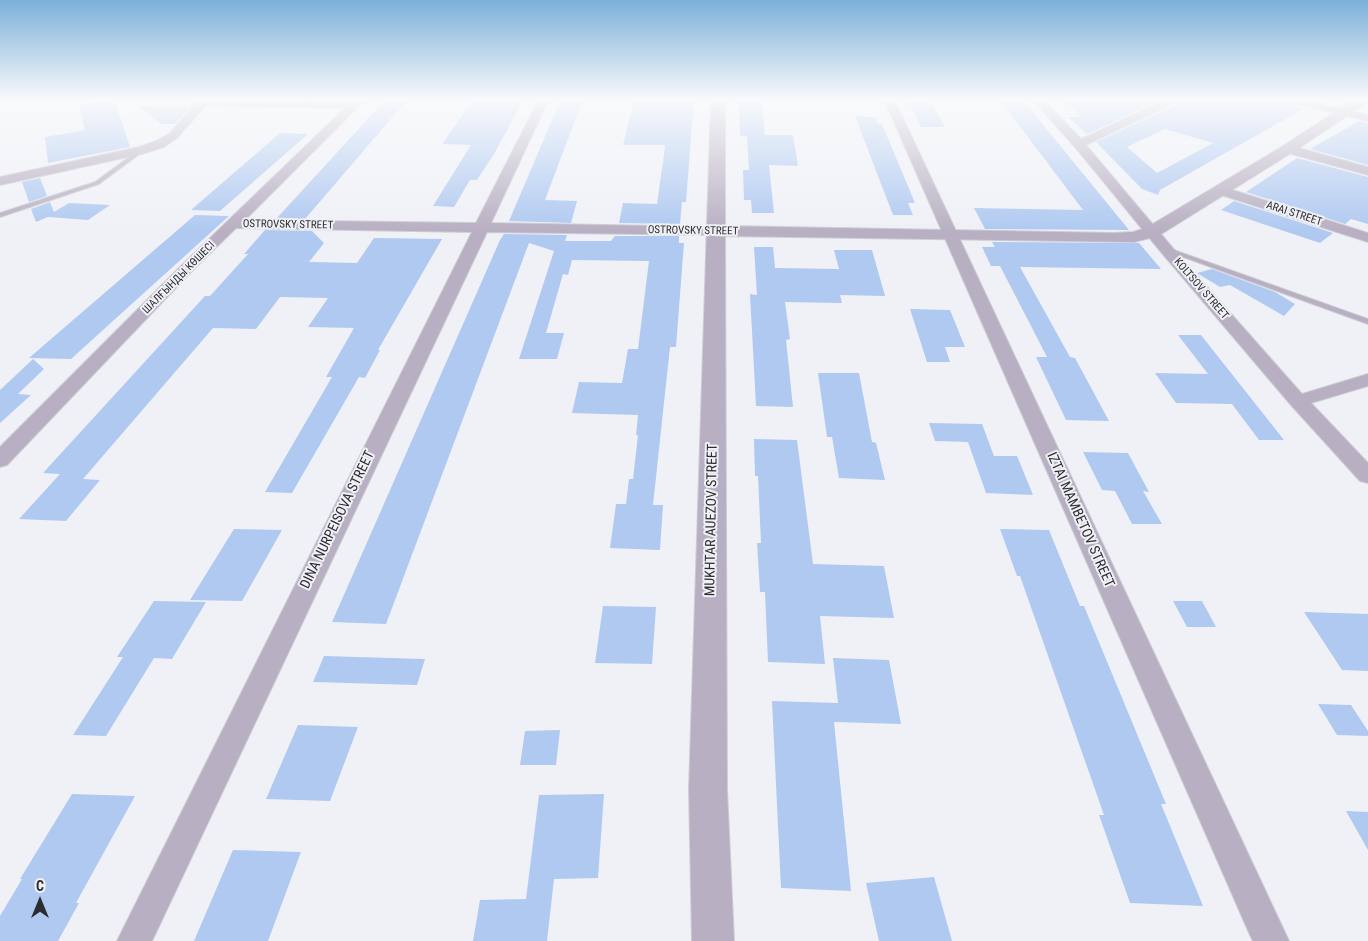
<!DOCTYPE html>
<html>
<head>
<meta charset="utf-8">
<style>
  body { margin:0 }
  #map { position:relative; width:1368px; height:941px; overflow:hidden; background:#f0f1f7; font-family:"Roboto Condensed",sans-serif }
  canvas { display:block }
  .north { position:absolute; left:15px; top:876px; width:50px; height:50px; -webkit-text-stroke:4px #f0f1f7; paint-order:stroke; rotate:0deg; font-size:14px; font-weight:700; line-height:20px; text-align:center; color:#2d2d2f }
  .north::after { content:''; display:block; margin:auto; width:18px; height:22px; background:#2d2d2f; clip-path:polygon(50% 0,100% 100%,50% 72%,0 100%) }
</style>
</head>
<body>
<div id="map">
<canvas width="1368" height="941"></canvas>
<div class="north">С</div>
</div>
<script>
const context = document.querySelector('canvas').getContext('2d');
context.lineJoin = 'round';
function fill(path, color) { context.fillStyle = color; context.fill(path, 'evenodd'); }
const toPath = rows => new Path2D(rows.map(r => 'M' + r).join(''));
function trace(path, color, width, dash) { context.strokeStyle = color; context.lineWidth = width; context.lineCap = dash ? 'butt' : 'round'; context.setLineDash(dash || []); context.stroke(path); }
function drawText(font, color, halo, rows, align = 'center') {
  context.font = font + ' "Roboto Condensed",sans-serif'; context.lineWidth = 4; context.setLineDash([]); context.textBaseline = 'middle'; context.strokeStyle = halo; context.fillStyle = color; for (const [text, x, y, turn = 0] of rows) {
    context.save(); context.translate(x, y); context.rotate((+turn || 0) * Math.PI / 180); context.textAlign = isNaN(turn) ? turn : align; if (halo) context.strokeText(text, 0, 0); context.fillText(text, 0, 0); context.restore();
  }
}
fill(toPath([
  [386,99,408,99,305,219,276,219],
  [502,99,524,99,494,154,477,180,470,180,454,207,433,206,471,145,442,144,472,101,500,101],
  [561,99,583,99,545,200,577,201,571,223,509,221],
  [634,99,694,99,686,202,682,202,680,224,619,223,623,203,657,204,665,147,665,145,623,145],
  [739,99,761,99,765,135,793,135,798,166,769,165,774,213,752,213,751,200,744,200,743,170,749,170,747,136,740,136],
  [907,99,929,99,945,127,921,127],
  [1064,99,1163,99,1087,134,1068,117,1082,117],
  [1182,99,1276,99,1284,103,1305,108,1160,190,1158,195,1142,189,1096,142,1180,103],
  [1165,129,1213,143,1157,173,1127,147],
  [114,100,130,147,48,163,45,137,85,130,79,105],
  [1000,100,1023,100,1129,230,985,229,974,208,1083,210],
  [137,106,191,107,175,124,162,124],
  [855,116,875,117,878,124,882,124,915,203,908,203,913,215,893,215],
  [1359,121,1368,123,1368,165,1310,149],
  [280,133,308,134,220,211,191,210],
  [1297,158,1368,177,1368,224,1351,219,1345,224,1246,192],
  [40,178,47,196,29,202,22,182],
  [1234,201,1333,233,1320,243,1221,210],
  [50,202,54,212,69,203,110,205,88,220,48,217,36,222,31,209],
  [195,215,229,216,71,359,29,358],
  [265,230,312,231,324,243,309,262,357,263,374,238,442,239,378,350,380,350,365,378,359,377,292,493,265,492,332,377,326,377,354,328,308,327,328,298,280,297,256,329,213,328,83,479,100,480,66,521,19,519,60,474,43,473,205,296,210,296,248,254,244,254],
  [504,234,567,235,565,241,611,241,615,236,679,236,679,243,684,243,676,347,670,347,653,505,663,505,660,550,610,548,616,504,626,504,629,479,633,479,638,435,636,435,638,415,572,413,579,382,622,383,628,349,638,349,649,261,572,260,568,275,563,274,546,333,564,333,557,359,519,359,554,251,529,243,386,624,332,622,500,240],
  [992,242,1139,243,1161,269,1020,267,1070,357,1075,358,1109,421,1066,420,1036,357,1047,357,1000,266,991,266,982,247,995,247],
  [754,247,773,247,775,268,839,269,834,250,872,250,885,296,840,295,842,303,785,302,790,339,786,340,793,407,756,406,750,294,757,295],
  [1212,269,1275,292,1295,304,1284,316,1230,285,1220,287,1197,273],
  [910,309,950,310,965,347,945,347,950,362,927,362],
  [1178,335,1201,335,1284,440,1259,440,1232,404,1176,403,1155,373,1208,374],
  [33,359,44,369,18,394,31,395,0,423,0,390],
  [818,373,859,373,872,442,876,443,885,480,839,478,832,437,827,437],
  [929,423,982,424,994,456,1017,456,1033,495,986,493,968,442,935,441],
  [754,439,797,440,813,564,884,566,894,618,820,616,825,664,768,662,765,592,760,592,757,543,761,543,758,476,755,476],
  [1083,452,1128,453,1149,492,1143,491,1162,524,1132,524,1115,491,1102,490],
  [234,529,282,530,242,601,190,600],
  [1000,529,1049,530,1080,606,1084,606,1166,804,1161,804,1203,906,1130,903,1099,815,1104,815,1020,576,1017,576],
  [154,601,206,602,172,659,154,658,106,736,73,735,123,657,117,657],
  [1173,601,1202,601,1216,627,1187,627],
  [603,606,656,607,652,664,595,663],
  [1304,612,1368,614,1368,671,1342,670],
  [324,656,425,659,417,685,313,682],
  [833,658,889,660,901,724,834,722,851,891,781,888,772,701,838,703],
  [1318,704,1351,705,1368,731,1368,736,1337,735],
  [298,725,358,727,330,801,266,799],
  [560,730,556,765,520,765,525,731],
  [72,794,135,796,76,903,79,903,58,941,0,941,0,916,22,879,20,879],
  [604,794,598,878,554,879,547,941,473,941,480,900,526,899,539,795],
  [1346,811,1368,812,1368,850],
  [233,850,301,852,268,941,194,941],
  [934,877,952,941,879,941,866,883]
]), '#afc9f1');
const service = toPath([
  [140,149,145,150,99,184,0,217,0,213,95,182,140,149],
  [1164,248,1168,248,1368,319,1368,324,1164,250,1164,248]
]);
const minor = toPath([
  [200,99,352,102,355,99,366,99,245,220,476,223,539,99,549,99,491,223,716,227,721,228,723,231,721,234,716,235,487,232,152,941,117,941,472,232,236,228,191,272,7,465,0,467,0,447,181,266,345,108,205,106,177,138,164,147,142,154,0,185,0,177,139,147,156,141,169,134,200,99],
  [884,99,894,99,1289,941,1253,941,1250,935,884,99],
  [1032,99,1043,99,1081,139,1167,99,1180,99,1179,101,1086,145,1171,246,1302,394,1368,374,1368,386,1311,403,1368,463,1368,483,1360,481,1291,405,1161,252,1075,147,1032,99],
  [1283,99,1301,99,1368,115,1368,121,1284,101,1283,99],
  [1288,145,1368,167,1368,175,1284,152,1282,149,1288,145],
  [1220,186,1368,233,1368,242,1215,193,1213,190,1215,187,1220,186]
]);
const tertiary = toPath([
  [711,99,725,99,725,226,1114,233,1133,232,1146,228,1283,146,1355,99,1368,99,1368,102,1293,152,1158,236,1134,242,725,236,727,789,734,941,692,941,689,789,711,99]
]);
trace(service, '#cdced3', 2);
trace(minor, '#cdced3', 2);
trace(tertiary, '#cdced3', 2);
fill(service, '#b8afc2');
fill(minor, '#b8afc2');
fill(tertiary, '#b8afc2');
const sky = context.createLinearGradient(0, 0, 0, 231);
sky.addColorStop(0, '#7cb0d9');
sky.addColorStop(0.43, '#f8f9fb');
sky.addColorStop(1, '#f8f9fb00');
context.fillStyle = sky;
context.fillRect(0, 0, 1368, 231);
drawText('11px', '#2d2d2f', '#f0f1f7', [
  ["ARAI STREET",1294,214,18],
  ["OSTROVSKY STREET",288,225,1],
  ["OSTROVSKY STREET",693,231,1],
  ["ШАЛҒЫНДЫ КӨШЕСІ",179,278,-45],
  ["KOLTSOV STREET",1201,289,49]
]);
drawText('14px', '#2d2d2f', '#f0f1f7', [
  ["DINA NURPEISOVA STREET",338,520,-64],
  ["MUKHTAR AUEZOV STREET",712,520,-89],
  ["IZTAI MAMBETOV STREET",1080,520,66]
]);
</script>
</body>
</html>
